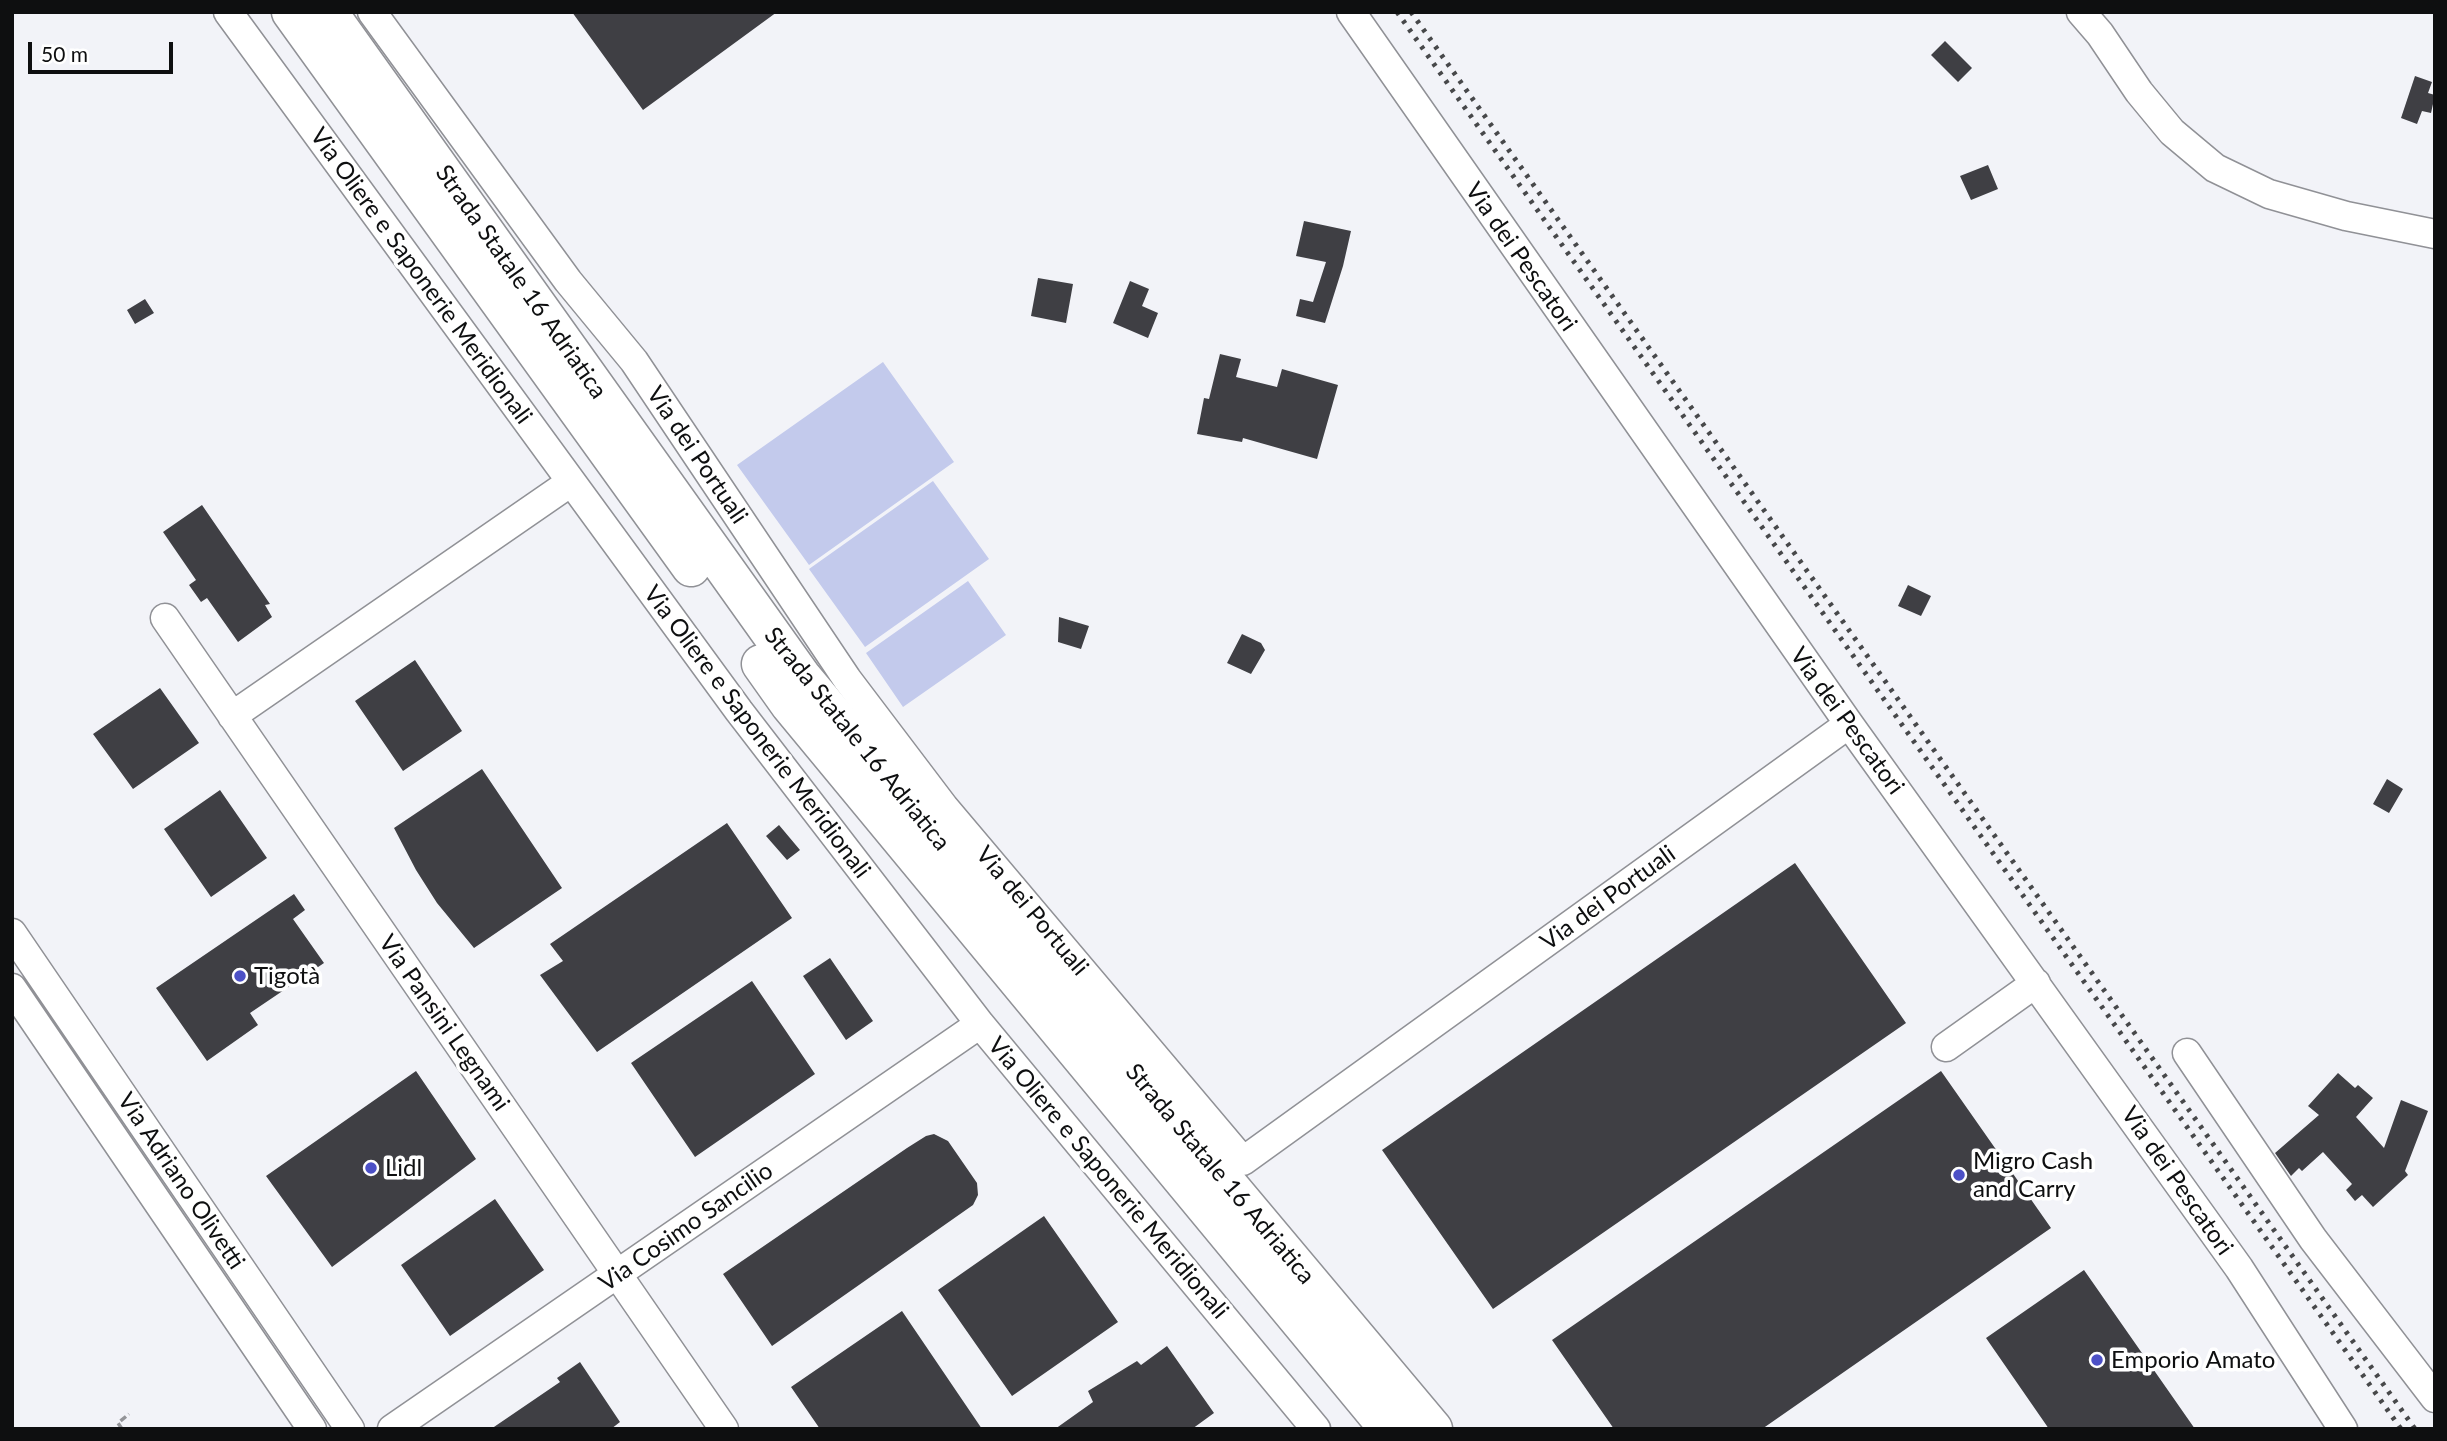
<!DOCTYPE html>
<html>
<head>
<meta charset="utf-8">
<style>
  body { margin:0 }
  #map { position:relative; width:2447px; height:1441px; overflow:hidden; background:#f2f3f8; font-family:Lato,sans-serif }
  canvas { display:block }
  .frame { position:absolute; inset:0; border:14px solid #0e0f10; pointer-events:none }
  .scale { position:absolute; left:28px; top:42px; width:145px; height:32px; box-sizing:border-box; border:4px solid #0e0f10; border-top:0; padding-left:9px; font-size:21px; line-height:24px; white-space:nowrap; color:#0e0f10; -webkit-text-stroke:5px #fff; paint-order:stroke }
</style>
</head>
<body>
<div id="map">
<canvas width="2447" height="1441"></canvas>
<div class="frame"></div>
<div class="scale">50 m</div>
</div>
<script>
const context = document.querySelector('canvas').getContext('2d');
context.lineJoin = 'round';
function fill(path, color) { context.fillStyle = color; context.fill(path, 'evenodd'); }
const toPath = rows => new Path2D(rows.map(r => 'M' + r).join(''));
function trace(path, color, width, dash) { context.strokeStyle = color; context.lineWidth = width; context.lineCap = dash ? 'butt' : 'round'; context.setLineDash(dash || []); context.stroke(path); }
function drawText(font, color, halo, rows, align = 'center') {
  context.font = font + ' Lato,sans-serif'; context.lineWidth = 7; context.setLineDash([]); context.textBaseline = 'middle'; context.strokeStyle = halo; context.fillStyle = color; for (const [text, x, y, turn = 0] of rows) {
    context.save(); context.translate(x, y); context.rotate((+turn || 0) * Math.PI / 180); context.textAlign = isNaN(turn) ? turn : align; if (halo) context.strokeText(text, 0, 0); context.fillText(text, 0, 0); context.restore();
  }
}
fill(toPath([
  [883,362,954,462,809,565,737,465],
  [933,481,989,559,865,647,809,569],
  [968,581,1006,635,903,707,866,653]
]), '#c3caec');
fill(toPath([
  [572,12,777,12,643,110],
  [1945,41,1972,68,1958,82,1931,55],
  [2415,76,2432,82,2428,93,2435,95,2431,113,2422,111,2417,124,2401,118],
  [1988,165,1998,189,1971,200,1960,176],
  [1304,221,1351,231,1343,266,1325,323,1296,316,1300,299,1313,302,1326,262,1296,256],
  [1038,278,1073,284,1066,323,1031,316],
  [1130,281,1149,289,1142,306,1158,313,1148,338,1113,323],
  [145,299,154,313,135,324,127,310],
  [1220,354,1241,359,1236,377,1277,387,1282,369,1338,385,1317,459,1243,438,1242,442,1197,434,1204,398,1209,399],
  [202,505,270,604,265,605,272,617,238,642,207,598,201,602,189,585,196,580,163,532],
  [1908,585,1931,596,1921,616,1898,606],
  [1059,617,1089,626,1081,649,1058,642],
  [1242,634,1261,643,1265,650,1251,674,1227,663],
  [415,660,462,731,403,771,355,701],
  [160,688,199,743,133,789,93,734],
  [482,769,562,888,474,948,437,903,416,870,394,828],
  [2387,779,2403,789,2389,813,2373,804],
  [220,790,267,858,211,897,164,829],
  [727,823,792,918,597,1052,540,975,563,961,550,944],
  [779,825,800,850,787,860,766,836],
  [1795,863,1906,1023,1493,1309,1382,1150],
  [294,894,305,910,293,919,324,963,250,1013,258,1025,207,1061,156,988],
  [830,958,873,1021,846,1040,803,976],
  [752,981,815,1074,695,1157,631,1063],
  [416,1071,476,1159,332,1267,266,1176],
  [1941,1071,2051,1228,1762,1429,1614,1429,1552,1340],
  [2338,1073,2355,1088,2358,1085,2373,1098,2356,1117,2384,1148,2401,1100,2428,1111,2405,1171,2408,1175,2373,1207,2362,1195,2355,1201,2346,1190,2352,1184,2323,1152,2302,1171,2299,1168,2291,1176,2275,1153,2319,1115,2308,1106],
  [934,1134,948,1141,977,1183,978,1195,973,1205,772,1346,723,1274,907,1148,926,1136],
  [495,1199,544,1270,450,1336,401,1265],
  [1044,1216,1118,1322,1012,1396,938,1290],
  [2084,1270,2195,1429,2049,1429,1986,1338],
  [902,1311,982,1429,820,1429,791,1387],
  [1167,1346,1214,1413,1192,1429,1055,1429,1093,1402,1088,1391,1137,1361,1141,1365],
  [580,1362,620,1422,611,1429,491,1429,560,1382,557,1378]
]), '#3f3f44');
const minor = toPath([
  [228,12,739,711,980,1024,1316,1429],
  [372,12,568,281,634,361,847,679,944,807,1243,1161,1849,724],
  [1351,12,1849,724,2239,1268,2343,1429],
  [2081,12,2100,34,2139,92,2172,132,2215,168,2269,194,2346,216,2435,234],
  [165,618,724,1429],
  [232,716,571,482],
  [12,933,350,1429],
  [12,988,312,1429],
  [1946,1047,2036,983],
  [2187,1053,2313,1239,2435,1398],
  [392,1429,980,1024]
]);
const highway = toPath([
  [291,12,691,567],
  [328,12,802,677,1433,1429],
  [761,664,790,705,1389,1429]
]);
trace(minor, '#909196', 31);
trace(highway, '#909196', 41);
trace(toPath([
  [122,1429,118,1423,129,1414]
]), '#939498', 3.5, [7, 3.5]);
trace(minor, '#fff', 28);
trace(highway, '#fff', 38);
trace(toPath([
  [1397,12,2401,1429],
  [1411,12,2415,1429]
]), '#47484a', 5, [3.5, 7]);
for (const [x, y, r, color] of [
  [240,976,7,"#4c50c6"],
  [371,1168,7,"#4c50c6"],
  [1959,1175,7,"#4c50c6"],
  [2097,1360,7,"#4c50c6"]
]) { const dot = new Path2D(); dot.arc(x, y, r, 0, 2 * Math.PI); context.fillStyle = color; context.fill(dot); trace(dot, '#fff', 2.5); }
drawText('24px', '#0e0f10', '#fff', [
  ["Via dei Pescatori",1521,257,55],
  ["Via Oliere e Saponerie Meridionali",421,276,54],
  ["Strada Statale 16 Adriatica",521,282,55],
  ["Via dei Portuali",697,455,56],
  ["Via dei Pescatori",1847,721,54],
  ["Via Oliere e Saponerie Meridionali",757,732,53],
  ["Strada Statale 16 Adriatica",857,739,51],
  ["Via dei Portuali",1608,898,-36],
  ["Via dei Portuali",1032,911,50],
  ["Via Pansini Legnami",444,1023,55],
  ["Strada Statale 16 Adriatica",1220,1174,50],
  ["Via Oliere e Saponerie Meridionali",1108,1178,50],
  ["Via Adriano Olivetti",181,1181,56],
  ["Via dei Pescatori",2177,1181,55],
  ["Via Cosimo Sancilio",686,1227,-35]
]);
drawText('24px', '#0e0f10', '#fff', [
  ["Tigotà",254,976],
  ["Migro Cash",1973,1161],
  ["and Carry",1973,1189],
  ["Lidl",385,1168],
  ["Emporio Amato",2111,1360]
], 'left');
</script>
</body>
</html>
